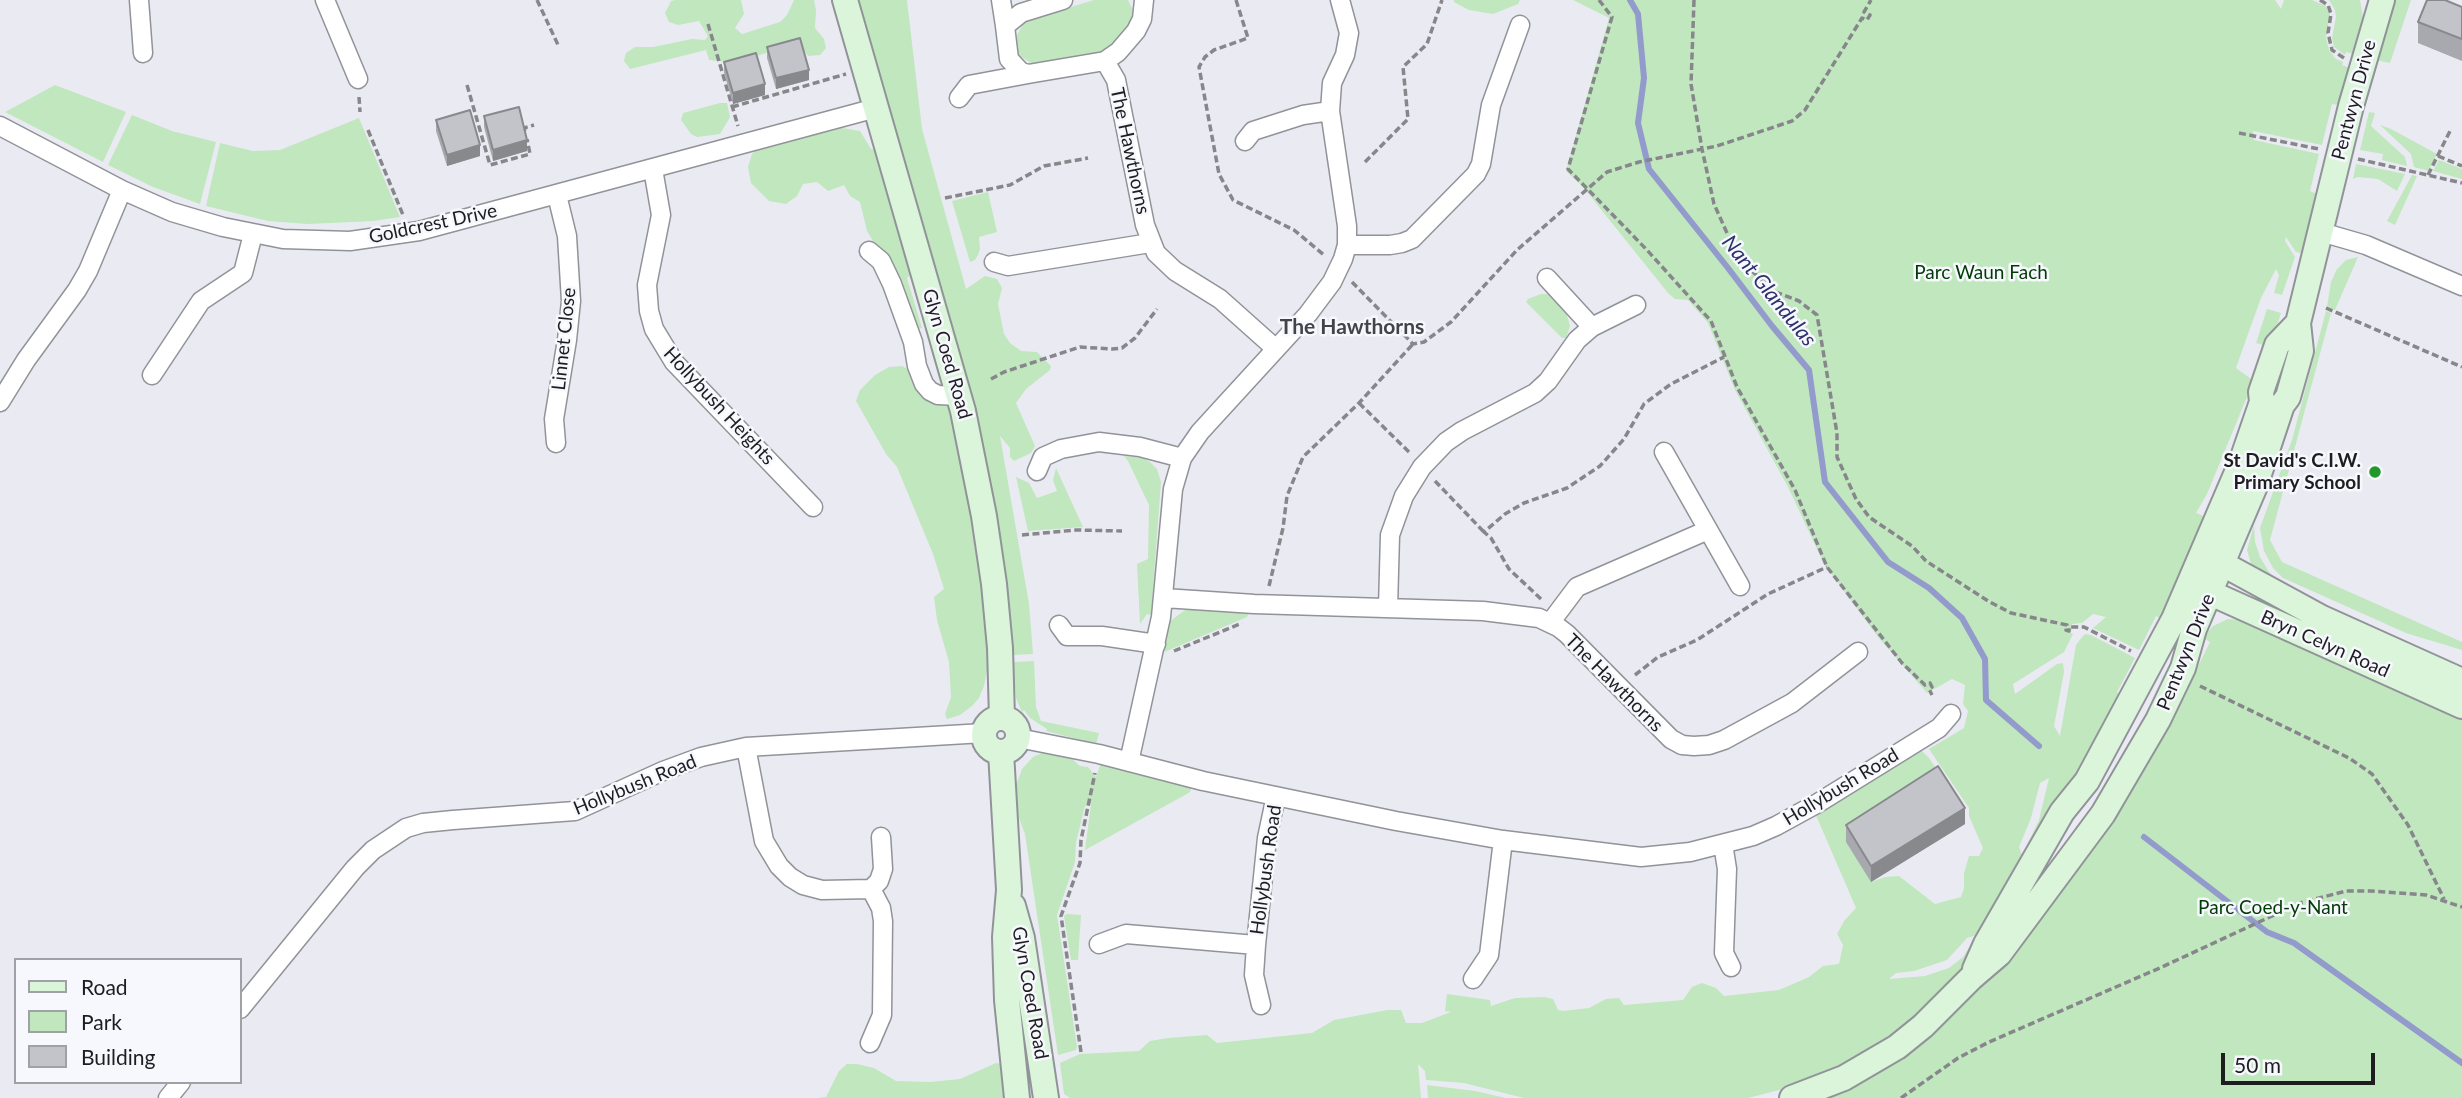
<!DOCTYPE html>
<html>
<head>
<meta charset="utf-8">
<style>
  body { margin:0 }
  #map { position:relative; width:2462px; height:1098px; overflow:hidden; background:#eaebf2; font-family:Lato,sans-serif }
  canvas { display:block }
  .legend { position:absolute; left:14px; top:958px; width:228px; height:126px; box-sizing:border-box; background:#f7f8fe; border:2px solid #a0a1a5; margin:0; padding:9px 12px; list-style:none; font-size:21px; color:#1e1e20 }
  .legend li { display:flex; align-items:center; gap:14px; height:35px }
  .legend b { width:35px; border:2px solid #a0a1a5 }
  .scale { position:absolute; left:2221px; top:1053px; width:154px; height:32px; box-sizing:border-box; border:4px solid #1e1e20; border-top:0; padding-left:9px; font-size:21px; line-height:24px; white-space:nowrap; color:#1e1e20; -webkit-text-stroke:5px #f7f8fe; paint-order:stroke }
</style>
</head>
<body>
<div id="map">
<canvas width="2462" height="1098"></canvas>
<ul class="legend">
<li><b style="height:9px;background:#dbf5db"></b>Road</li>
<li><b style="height:19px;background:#c0e7be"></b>Park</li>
<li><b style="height:19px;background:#c3c4ca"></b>Building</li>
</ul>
<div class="scale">50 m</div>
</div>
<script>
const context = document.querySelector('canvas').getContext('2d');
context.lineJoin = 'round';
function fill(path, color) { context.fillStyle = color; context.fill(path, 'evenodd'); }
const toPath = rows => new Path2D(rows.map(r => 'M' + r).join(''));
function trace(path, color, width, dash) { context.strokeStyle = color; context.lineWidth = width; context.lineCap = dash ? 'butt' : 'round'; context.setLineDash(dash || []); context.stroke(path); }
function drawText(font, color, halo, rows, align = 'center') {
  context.font = font + ' Lato,sans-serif'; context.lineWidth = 5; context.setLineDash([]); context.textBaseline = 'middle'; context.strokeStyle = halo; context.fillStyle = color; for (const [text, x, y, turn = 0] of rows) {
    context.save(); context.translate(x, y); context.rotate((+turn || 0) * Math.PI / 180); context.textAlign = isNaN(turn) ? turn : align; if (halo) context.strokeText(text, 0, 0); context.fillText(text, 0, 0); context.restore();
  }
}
fill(toPath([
  [675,0,741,0,744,14,735,28,742,34,780,22,787,15,794,0,814,0,816,10,815,28,824,39,826,48,820,55,808,56,801,47,784,47,760,55,728,62,709,60,706,50,630,69,624,61,626,53,635,47,653,47,692,39,705,40,708,36,699,21,678,25,669,22,665,13,671,1],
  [857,0,907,0,922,129,966,289,985,276,997,279,1002,288,998,304,1004,334,1010,343,1021,351,1037,352,1051,366,1050,370,1026,389,1016,403,1035,446,1031,453,1014,461,1010,457,1010,448,1000,436,1029,604,1033,654,1013,655,993,498,973,401],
  [1094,0,1128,0,1133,10,1134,17,1130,24,1105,52,1034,65,1020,56,1015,48,1016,37,1023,24,1028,20],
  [1454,0,1520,0,1518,4,1493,14,1469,10,1454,2],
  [1573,0,2275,0,2281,9,2284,0,2312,0,2326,6,2330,15,2326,37,2329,50,2336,59,2343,62,2342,65,2350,68,2339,105,2332,104,2322,145,2253,131,2254,140,2319,154,2310,191,2317,194,2301,253,2296,252,2286,237,2285,241,2295,257,2282,295,2274,293,2279,275,2276,269,2261,298,2248,334,2236,368,2251,379,2247,397,2207,494,2196,513,2206,517,2162,619,2156,616,2139,650,2093,628,2106,617,2093,614,2082,623,2072,624,2071,633,2073,634,2064,652,2013,684,2015,694,2057,664,2063,663,2064,672,2054,726,2060,736,2076,645,2082,637,2085,634,2091,635,2135,658,2117,692,2124,696,1964,968,1924,1010,1904,1026,1836,1069,1787,1088,1748,1098,1524,1098,1464,1083,1426,1080,1425,1071,1418,1064,1421,1098,1070,1098,1064,1094,1060,1063,1080,1054,1139,1051,1150,1041,1168,1038,1207,1035,1217,1043,1312,1033,1334,1020,1387,1010,1401,1010,1406,1023,1422,1023,1451,1012,1445,1011,1447,994,1490,1000,1491,1006,1515,998,1544,997,1553,999,1558,1010,1563,1011,1589,1008,1606,999,1619,998,1624,1005,1683,1000,1692,987,1702,983,1716,988,1724,996,1779,990,1809,977,1823,966,1839,964,1843,945,1837,934,1844,921,1856,908,1815,813,1918,747,1929,758,1937,770,1871,882,1885,877,1899,876,1935,904,1961,897,1964,888,1964,873,1969,856,1979,856,1983,848,1969,816,1969,808,1929,749,1964,728,1968,711,1963,704,1965,685,1952,679,1927,693,1878,637,1824,564,1788,487,1735,390,1708,323,1688,300,1675,299,1668,293,1583,187,1566,171,1609,18],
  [2049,778,2039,820,2022,855,2019,847,2031,818,2040,783],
  [1977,935,1963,957,1949,968,1925,976,1889,979,1896,973,1914,971,1947,960,1967,938],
  [2329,0,2360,0,2363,17,2353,54,2346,52,2345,55,2334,47,2332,38,2336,17,2335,10],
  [2393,0,2411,0,2390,63,2376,60],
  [55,85,126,112,103,162,5,112],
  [720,103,727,103,730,117,720,134,697,137,691,134,681,120,683,113],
  [2369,112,2375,113,2371,126,2405,157,2407,166,2382,160,2383,154,2360,150],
  [132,115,172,131,216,142,200,204,153,187,108,165],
  [359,118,400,217,374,221,308,224,268,221,206,206,220,143,253,151,280,150],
  [2380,125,2391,129,2437,154,2429,171,2414,167,2411,154],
  [836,127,860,131,871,149,877,150,916,270,907,278,922,328,918,329,902,281,897,281,867,231,860,202,850,196,844,185,828,191,817,182,803,184,797,196,786,204,769,201,751,183,748,167,752,154,763,143],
  [2439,160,2462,169,2462,179,2433,171],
  [2356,164,2405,174,2397,191,2378,179,2358,177,2353,179],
  [2412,175,2417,176,2395,225,2387,221],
  [988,192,997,232,979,237,980,249,978,255,975,260,970,262,952,201],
  [2358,257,2335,310,2327,307,2331,282,2337,269,2346,260],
  [1541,294,1553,294,1565,309,1570,326,1566,338,1562,338,1526,302,1528,299],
  [2267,309,2281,313,2270,347,2256,343],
  [2326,311,2331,313,2270,540,2282,562,2462,642,2462,650,2406,633,2283,578,2273,568,2264,551,2260,528,2292,440],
  [902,366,913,372,925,397,959,409,978,534,974,544,982,558,992,645,984,686,979,698,972,706,960,715,947,719,945,714,951,697,949,662,937,620,934,597,944,589,933,554,897,467,886,454,856,401,860,390,875,375,889,367],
  [1124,456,1143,458,1150,462,1157,469,1161,482,1151,615,1147,614,1140,624,1137,564,1148,559,1149,505,1128,461],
  [1056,468,1083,527,1028,531,1016,477,1029,483,1037,498,1057,491,1053,480],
  [2254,525,2255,542,2260,557,2269,572,2280,582,2256,570,2251,564,2247,550],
  [1194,609,1249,613,1247,617,1162,653,1169,622,1185,610],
  [2228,619,2247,621,2462,718,2462,1098,1824,1098,1928,1037,1954,1012,1996,967,2170,723,2210,642,2205,639,2208,632,2213,626],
  [1034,661,1036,707,1041,721,1099,733,1096,744,1046,731,1047,729,1030,718,1024,710,1022,712,1016,698,1013,662],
  [1044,752,1060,752,1068,755,1080,766,1088,767,1096,777,1101,763,1192,786,1190,792,1185,795,1085,850,1091,804,1085,806,1076,842,1075,862,1057,915,1077,1047,1076,1050,1058,1055,1025,834,1017,813,1014,791,1022,769,1033,757],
  [1067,914,1081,915,1078,960,1071,960,1064,916],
  [996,1063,1002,1064,1011,1098,817,1098,826,1097,839,1071,847,1064,857,1064,874,1068,896,1081,930,1082,960,1079],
  [1427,1085,1475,1091,1506,1098,1428,1098]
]), '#c0e7be');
trace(toPath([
  [1630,0,1638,14,1644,78,1638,123,1649,169,1728,268,1772,326,1809,370,1825,482,1888,562,1929,588,1962,618,1985,659,1986,700,2039,746],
  [2144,837,2267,932,2294,943,2462,1063]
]), '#939acc', 6);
const street = toPath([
  [139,0,143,53],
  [325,0,358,79],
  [1001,0,1005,26],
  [1063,0,1021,13,1005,26,1009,59,1021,72,1028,74,1105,61,1118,52,1136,31,1142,19,1144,0],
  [1105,61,1116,80,1145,225,1156,253,1175,271,1220,299,1276,349],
  [959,98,969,85,1028,74],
  [0,126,122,190,172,212,223,227,283,239,350,241,419,231,876,108],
  [1245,141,1253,131,1303,115,1330,111],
  [653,169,661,215,647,285,649,311,654,329,674,362,813,507],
  [2321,232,2366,245,2462,286],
  [1347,245,1390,245,1402,243,1412,239,1476,174,1481,164,1491,105,1520,25],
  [869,251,881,261,892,284,913,342,917,366,924,384,930,391,938,395,960,396],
  [994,262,1008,266,1150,243],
  [1547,278,1592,327],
  [152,375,201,301,243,273,253,234],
  [0,402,26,360,77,290,88,271,122,190],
  [556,443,554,419,567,340,571,301,567,236,557,195],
  [1664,452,1740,586],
  [1037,471,1043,457,1061,449,1099,442,1140,447,1182,458],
  [1164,598,1254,604,1483,611,1539,618,1558,627,1567,634,1671,739,1682,745,1694,746,1709,745,1724,740,1792,703,1858,652],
  [1388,608,1390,535,1404,496,1422,467,1446,442,1462,431,1535,393,1548,381,1577,340,1592,327,1636,305],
  [1550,623,1577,587,1708,530],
  [1059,625,1067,636,1102,636,1156,644],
  [1018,738,1099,754,1203,781,1396,821,1503,840,1641,857,1690,852,1753,836,1776,826,1818,803,1939,728,1951,714],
  [746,747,764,841,779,866,790,877,803,885,822,890,871,889],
  [1129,762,1161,617,1173,489,1182,458,1200,432,1308,314,1332,282,1343,259,1347,245,1347,226,1330,111,1332,83,1345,55,1349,33,1340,0],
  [1723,844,1727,869,1724,953,1731,967],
  [1099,944,1126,934,1256,945],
  [1473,979,1489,955,1503,840],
  [1261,1005,1254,975,1256,945,1267,838,1276,796],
  [240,1009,355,868,373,850,406,828,423,823,453,820,575,811,663,771,701,757,746,747,984,733],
  [870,1043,882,1015,883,921,881,908,871,889,879,881,883,869,881,837],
  [168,1098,181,1082]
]);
const secondary = toPath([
  [845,0,963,411,984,516,994,584,1000,648,1002,718],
  [2208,556,2322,618,2462,681],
  [2195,586,2462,706],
  '984 735a17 17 0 1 1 34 0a17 17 0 1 1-34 0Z',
  [1001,752,1009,890,1005,937,1007,1000,1017,1098],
  [1013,906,1022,938,1046,1098],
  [1975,969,1986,944,2062,812,2087,781,2174,619,2241,463,2262,402,2261,392,2277,345,2298,323],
  [1792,1098,1844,1078,1897,1047,1923,1026,1971,978,1999,954,2103,814,2158,720,2183,668,2194,629,2255,486,2282,405,2288,397,2301,351,2298,323,2351,106,2382,0]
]);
trace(street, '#919399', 21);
trace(secondary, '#919399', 28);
trace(toPath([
  [537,0,559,47],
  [1236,0,1248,38,1214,50,1205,57,1199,67,1219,174,1233,200,1294,230,1324,255],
  [1599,0,1612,17,1568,169,1646,249,1711,321,1737,387,1795,490,1827,567,1902,663,1925,685,1930,683,1932,687,1929,689,1932,695],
  [1694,0,1691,84,1702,149,1714,204,1727,233,1753,272,1773,291,1799,301,1817,315,1837,433,1837,457,1856,499,1869,517,1912,546,1926,561,1988,601,2011,613,2067,625,2066,630,2069,631,2069,627,2084,627,2131,651],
  [2320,0,2328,5,2331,14,2328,33,2332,50,2344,58],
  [708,24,738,126],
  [467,85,490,165,530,154,527,139],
  [359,97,360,112],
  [732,107,846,74],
  [368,130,403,215],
  [525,131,524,128,534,125],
  [2239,133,2319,149],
  [2438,156,2462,166],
  [2358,159,2462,183],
  [1365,162,1408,119,1403,67,1427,44,1442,0],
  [2428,175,2451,129],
  [945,198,1010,185,1044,166,1088,158],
  [1352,282,1413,344,1424,342,1451,322,1517,250,1607,172,1639,162,1717,146,1792,121,1805,110,1862,18,1867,20,1870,15,1864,12,1871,0],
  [2326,308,2462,367],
  [991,379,1004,372,1080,347,1112,349,1122,348,1135,338,1157,309],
  [1359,403,1411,454],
  [1435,481,1484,532],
  [1022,535,1076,530,1122,531],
  [1269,586,1283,528,1287,496,1303,457,1359,403,1413,344],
  [1541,599,1509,569,1491,538,1484,532,1505,514,1524,503,1567,488,1600,466,1624,439,1644,404,1671,384,1724,357],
  [1174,651,1242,623],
  [1635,675,1658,657,1697,640,1768,594,1827,567],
  [2200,686,2349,758,2372,774,2408,825,2444,899],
  [1081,1052,1061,916,1080,863,1081,840,1095,773],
  [1901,1098,1958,1058,1989,1042,2162,967,2300,903,2346,891,2371,891,2426,895,2462,907]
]), '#86868b', 3.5, [7, 3.5]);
trace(street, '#fff', 18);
trace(secondary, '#dbf5db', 24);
fill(toPath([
  [2462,7,2462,61,2418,43,2418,22],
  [767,47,809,80,776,89,767,58],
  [724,62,765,95,733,104,724,73],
  [484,116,527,151,493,161,484,127],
  [436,120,480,156,447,166,436,131],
  [1965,824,1871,882,1846,842,1846,825]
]), '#a8a9ae');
fill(toPath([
  [809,70,809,80,776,89,776,78],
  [765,84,765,95,733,104,733,93],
  [527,140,527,151,493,161,493,150],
  [480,145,480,156,447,166,447,155],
  [1965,808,1965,824,1871,882,1871,866]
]), '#88898d');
const building = toPath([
  [2427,0,2445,0,2462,7,2462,39,2418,22,2427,0],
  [800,38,809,70,776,78,767,47,800,38],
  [756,53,765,84,733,93,724,62,756,53],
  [519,107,527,140,493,150,484,116,519,107],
  [470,110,480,145,447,155,436,120,470,110],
  [1938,766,1965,808,1871,866,1846,825,1938,766]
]);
fill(building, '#c3c4ca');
trace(building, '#88898d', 2);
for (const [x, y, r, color] of [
  [2375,472,7,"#219829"]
]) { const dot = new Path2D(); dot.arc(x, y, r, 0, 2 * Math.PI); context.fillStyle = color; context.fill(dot); trace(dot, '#f7f8fe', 2.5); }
drawText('19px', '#1e1e20', '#f7f8fe', [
  ["Pentwyn Drive",2354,100,-75],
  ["The Hawthorns",1130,151,78],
  ["Goldcrest Drive",433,224,-12],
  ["Linnet Close",564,339,-84],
  ["Glyn Coed Road",947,354,74],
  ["Hollybush Heights",719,406,47],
  ["Bryn Celyn Road",2325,644,24],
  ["Pentwyn Drive",2186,652,-68],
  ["The Hawthorns",1614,683,45],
  ["Hollybush Road",635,785,-22],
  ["Hollybush Road",1841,787,-31],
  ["Hollybush Road",1266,870,-82],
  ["Glyn Coed Road",1030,993,80]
]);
drawText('19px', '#003b03', '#f7f8fe', [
  ["Parc Waun Fach",1981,273],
  ["Parc Coed-y-Nant",2273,908]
]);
drawText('bold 19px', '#1e1e20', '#f7f8fe', [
  ["St David's C.I.W.",2361,461],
  ["Primary School",2361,483]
], 'right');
drawText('italic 21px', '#2f316d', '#f7f8fe', [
  ["Nant Glandulas",1769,291,51]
]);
drawText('bold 21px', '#434449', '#f7f8fe', [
  ["The Hawthorns",1352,327]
]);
</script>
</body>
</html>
